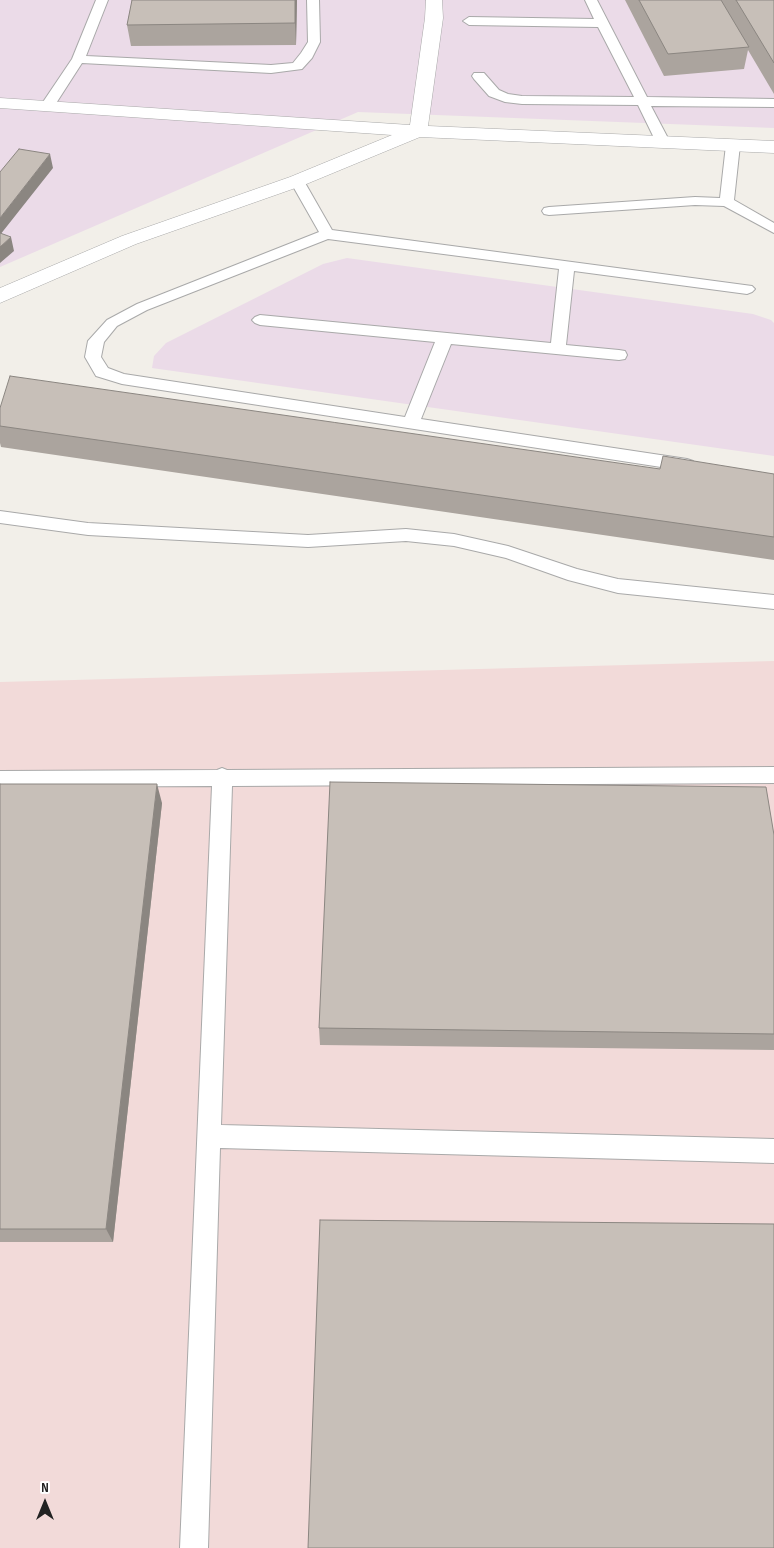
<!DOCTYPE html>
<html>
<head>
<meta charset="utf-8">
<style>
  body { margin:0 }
  #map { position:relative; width:774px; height:1548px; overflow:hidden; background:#f2efe9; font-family:"Sofia Sans Condensed",sans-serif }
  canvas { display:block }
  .north { position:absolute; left:20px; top:1478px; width:50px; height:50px; -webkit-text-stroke:4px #fff; paint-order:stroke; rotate:0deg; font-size:14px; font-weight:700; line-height:20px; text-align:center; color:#222 }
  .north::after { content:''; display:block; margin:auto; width:18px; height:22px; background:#222; clip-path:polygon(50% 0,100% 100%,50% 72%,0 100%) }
</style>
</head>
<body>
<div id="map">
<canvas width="774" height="1548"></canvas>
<div class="north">N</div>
</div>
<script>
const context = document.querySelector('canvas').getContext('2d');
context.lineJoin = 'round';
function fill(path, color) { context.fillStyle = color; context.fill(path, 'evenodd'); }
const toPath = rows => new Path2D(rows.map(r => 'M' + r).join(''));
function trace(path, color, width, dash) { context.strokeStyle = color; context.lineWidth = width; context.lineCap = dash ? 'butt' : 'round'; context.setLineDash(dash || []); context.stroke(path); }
fill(toPath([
  [774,661,774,1548,0,1548,0,682]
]), '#f2dad9');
fill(toPath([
  [0,0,774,0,774,128,358,112,0,267],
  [347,258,753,314,771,320,774,323,774,456,152,368,154,356,166,343,323,264]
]), '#ebdbe8');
const service = toPath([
  [96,0,108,0,86,56,271,65,293,63,301,53,308,42,307,0,319,0,320,42,312,58,302,69,271,73,82,63,53,108,43,108,41,105,72,59,96,0],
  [585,0,597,0,647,97,774,99,774,107,651,106,670,142,663,146,656,142,638,105,522,104,505,102,489,96,474,79,472,76,474,73,484,73,499,90,508,94,522,96,634,97,598,27,469,25,463,21,469,17,594,19,585,0],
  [733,141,740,145,734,200,774,223,774,233,724,206,695,205,549,215,544,214,542,211,544,208,549,207,695,197,720,198,726,145,733,141],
  [297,177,302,178,304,181,332,230,752,286,755,289,752,292,747,294,574,271,566,345,619,350,625,351,627,355,625,359,619,360,451,344,421,419,687,459,693,461,695,465,693,469,687,471,122,384,96,376,85,357,88,341,107,320,137,304,319,232,290,181,292,178,297,177],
  [328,239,559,269,551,343,260,315,255,317,252,320,255,323,260,325,435,342,405,417,124,374,108,368,101,357,104,342,117,326,147,310,328,239],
  [0,511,88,523,308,535,406,529,454,534,508,546,577,569,618,579,774,595,774,609,618,593,568,580,506,558,454,546,406,541,308,547,88,535,0,523,0,511],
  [774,767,774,783,232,786,221,1125,774,1139,774,1163,220,1148,208,1548,180,1548,212,786,0,787,0,771,217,770,222,768,227,770,774,767]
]);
const minor = toPath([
  [426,0,442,0,443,18,428,126,774,141,774,153,420,137,304,185,136,244,0,303,0,288,122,236,290,177,392,135,0,108,0,98,410,125,425,18,426,0]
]);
trace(service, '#a9a9a9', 2);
trace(minor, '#a9a9a9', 1);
fill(service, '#fff');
fill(minor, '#fff');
fill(toPath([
  [132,0,297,0,296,45,131,46,127,25],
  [625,0,774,0,774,94,748,50,744,69,664,76],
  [0,408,660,469,774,474,774,560,1,447,0,443],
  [0,784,162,803,113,1242,0,1242],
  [774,835,774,1050,320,1045,319,1028]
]), '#aba49e');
fill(toPath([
  [295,0,297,0,296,45,295,23],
  [50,154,53,168,0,235,0,218],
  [11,237,14,251,0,263,0,247],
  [157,784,162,803,113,1242,106,1229]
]), '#8b8681');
const building = toPath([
  [132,0,295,0,295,23,127,25,132,0],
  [639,0,721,0,749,47,668,54,639,0],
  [736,0,774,0,774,63,736,0],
  [19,149,50,154,0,218,0,172,19,149],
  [0,233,11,237,0,247,0,233],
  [10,376,660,469,663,456,774,474,774,537,0,426,0,408,10,376],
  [330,782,766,787,774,835,774,1034,319,1028,330,782],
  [0,784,157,784,106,1229,0,1229,0,784],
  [320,1220,774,1224,774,1548,308,1548,320,1220]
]);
fill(building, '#c7bfb8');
trace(building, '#8b8681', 1);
</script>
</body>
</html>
